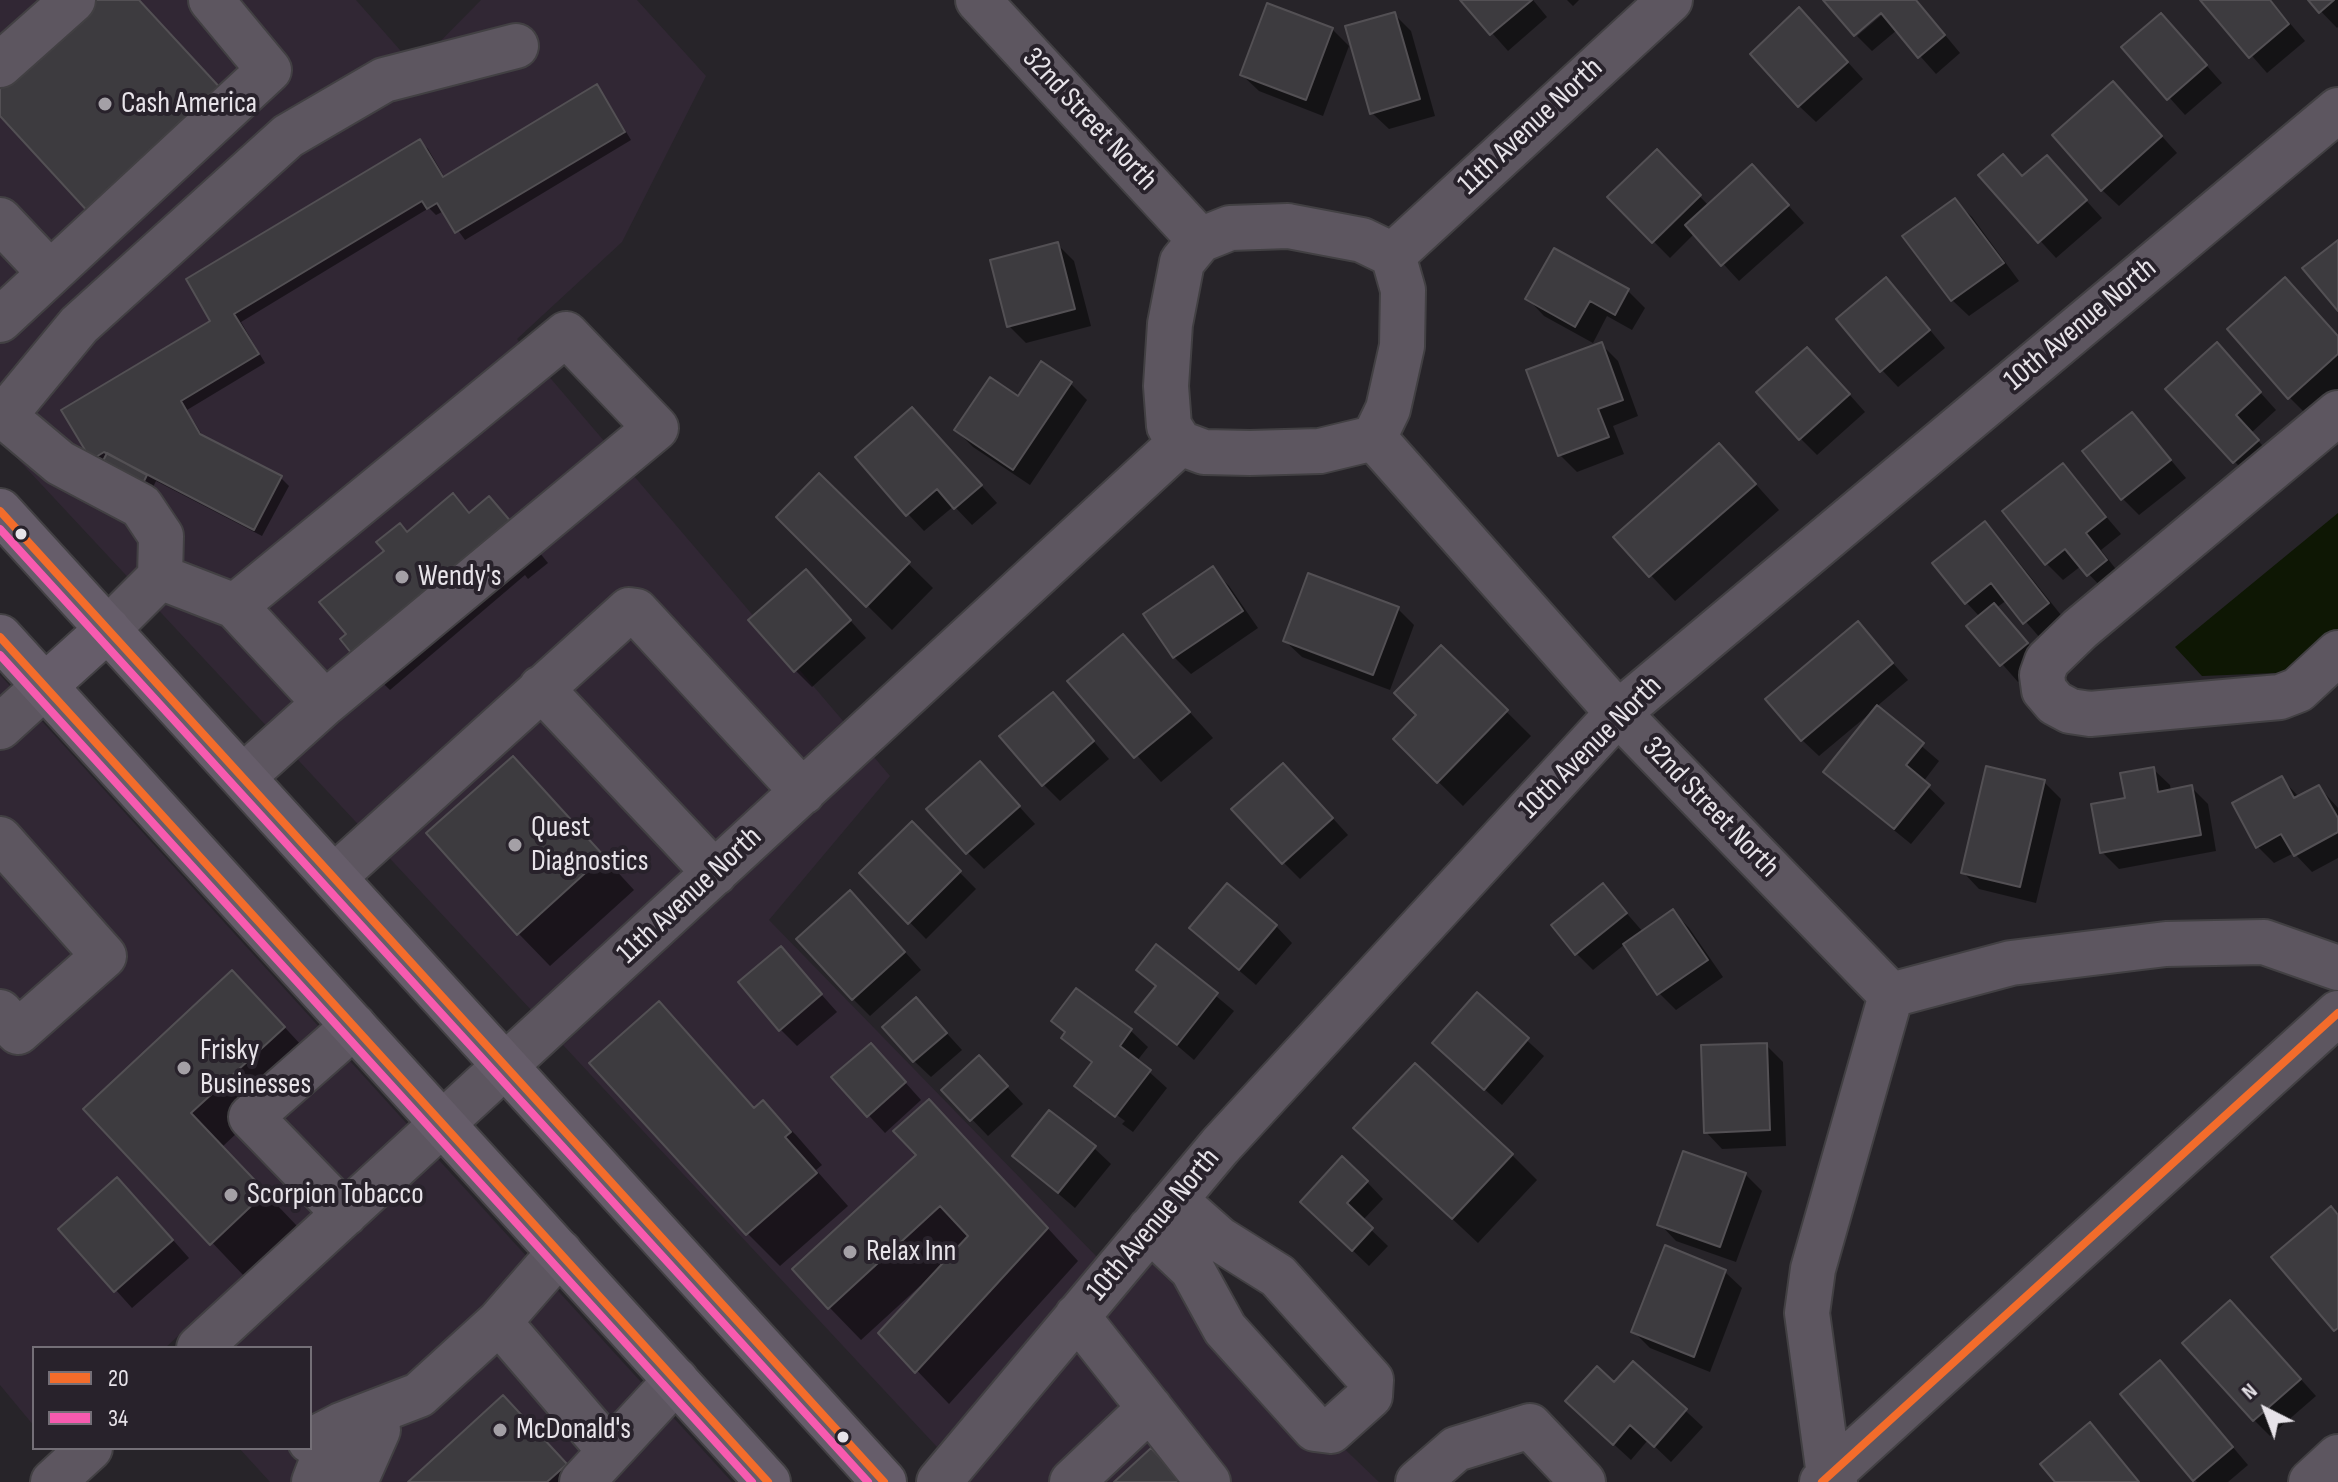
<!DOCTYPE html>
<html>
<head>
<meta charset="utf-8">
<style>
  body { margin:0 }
  #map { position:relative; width:2338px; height:1482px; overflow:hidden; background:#272429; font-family:"Sofia Sans Condensed",sans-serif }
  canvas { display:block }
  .legend { position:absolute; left:32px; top:1346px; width:280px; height:104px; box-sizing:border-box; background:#28222b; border:2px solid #746f77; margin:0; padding:10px 14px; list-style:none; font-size:24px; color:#e7e3e9 }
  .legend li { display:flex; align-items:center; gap:16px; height:40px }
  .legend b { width:40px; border:2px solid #746f77 }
  .north { position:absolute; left:2226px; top:1370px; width:80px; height:80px; -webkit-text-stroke:6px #28222b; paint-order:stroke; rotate:318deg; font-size:22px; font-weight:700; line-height:32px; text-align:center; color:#e7e3e9 }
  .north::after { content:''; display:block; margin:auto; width:28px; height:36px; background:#e7e3e9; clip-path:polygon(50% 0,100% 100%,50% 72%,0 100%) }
</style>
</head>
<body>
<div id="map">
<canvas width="2338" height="1482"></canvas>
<ul class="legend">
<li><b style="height:10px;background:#f36c2b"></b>20</li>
<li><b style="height:10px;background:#f75aaf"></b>34</li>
</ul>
<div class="north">N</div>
</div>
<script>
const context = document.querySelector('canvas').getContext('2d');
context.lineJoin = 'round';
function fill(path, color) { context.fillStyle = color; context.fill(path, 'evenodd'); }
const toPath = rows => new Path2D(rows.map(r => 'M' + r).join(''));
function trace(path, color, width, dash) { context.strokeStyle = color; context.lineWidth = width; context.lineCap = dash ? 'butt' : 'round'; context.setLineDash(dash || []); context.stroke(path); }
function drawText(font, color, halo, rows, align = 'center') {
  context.font = font + ' "Sofia Sans Condensed",sans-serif'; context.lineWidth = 8; context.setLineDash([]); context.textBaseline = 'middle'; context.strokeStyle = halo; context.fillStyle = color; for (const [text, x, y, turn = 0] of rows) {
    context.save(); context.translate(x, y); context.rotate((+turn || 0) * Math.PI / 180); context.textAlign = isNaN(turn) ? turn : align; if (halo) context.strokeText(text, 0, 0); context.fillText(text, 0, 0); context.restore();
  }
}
fill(toPath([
  [0,0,356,0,415,67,481,0,637,0,706,76,622,242,517,339,844,722,532,1011,0,440],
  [0,675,408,1125,165,1348,34,1348,34,1426,0,1385],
  [874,757,890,776,769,920,1097,1257,937,1447,563,1045],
  [438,1159,732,1482,270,1482,239,1448,310,1448,310,1348,233,1348],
  [1151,1263,1379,1482,969,1482]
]), '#312734');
fill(toPath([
  [2338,513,2338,658,2324,671,2202,676,2175,647]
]), '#0e1704');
fill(toPath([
  [1463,0,1533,0,1547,17,1508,51],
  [1567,0,1579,0,1573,6],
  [1825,0,1916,0,1960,53,1936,74,1897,30,1872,51,1857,36,1890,8],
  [2203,0,2270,0,2305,41,2267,73],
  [2310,0,2338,0,2338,27,2337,28],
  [1395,15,1411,31,1435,116,1389,129,1372,113],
  [1816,27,1863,79,1816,122,1799,106],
  [1332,29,1349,46,1323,116,1259,91,1242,75],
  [2177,32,2222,83,2185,115,2124,47],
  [596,87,604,95,631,140,465,240,444,211,436,215,429,208,241,322,265,363,187,410,204,438,281,478,289,486,262,536,156,481,135,523,93,458,213,321,420,141,428,149,445,178],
  [2130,101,2177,153,2119,206,2102,190],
  [1657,152,1709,206,1769,184,1804,223,1739,281,1695,233,1670,258,1610,197],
  [2063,175,2102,218,2056,258,1981,176,2024,178],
  [1955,201,1972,217,2019,281,1969,316,1952,300],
  [1057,244,1074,261,1091,326,1026,343,1009,326],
  [1554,251,1628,291,1645,308,1632,330,1607,316,1593,343,1544,316,1528,299],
  [1902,297,1945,348,1898,387,1882,370],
  [2338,336,2338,401,2314,422,2289,397],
  [1602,345,1618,361,1638,416,1613,426,1624,454,1577,472,1560,455],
  [2233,362,2276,410,2251,433,2274,458,2251,478,2235,462],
  [1824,366,1865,412,1817,455,1800,438],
  [1070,383,1087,400,1030,485,973,447,956,430,1018,398],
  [2132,414,2186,478,2139,515,2122,498],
  [928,426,997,503,972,525,954,506,924,531,908,514],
  [2062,465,2121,534,2101,550,2122,577,2105,591,2081,566,2063,580,2047,564],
  [1743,470,1779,510,1675,601,1615,537],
  [819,476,933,588,892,630,778,517],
  [453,496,471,514,489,499,522,531,548,563,528,579,525,575,390,690,357,658,407,534],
  [1984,524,2001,540,2065,620,2041,639,2007,600,1996,608,2043,661,2018,682,1969,626,1980,617,1966,602],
  [1212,569,1229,586,1258,628,1191,674,1174,657],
  [822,589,866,638,812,687,795,670],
  [1398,609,1414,625,1390,690,1302,657,1285,641],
  [1857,623,1908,680,1876,707,1939,761,1923,782,1945,803,1911,844,1842,788,1826,772,1874,710,1819,756,1802,740],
  [1122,637,1213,738,1161,782,1070,681],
  [1441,647,1531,736,1463,806,1395,739,1419,715],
  [1053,694,1109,759,1060,801,1043,784],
  [513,758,634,890,550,966,518,933],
  [2153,769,2170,785,2171,791,2191,787,2208,804,2216,851,2119,869,2102,852,2127,799],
  [2281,778,2300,798,2319,787,2338,808,2338,858,2312,872,2294,853,2274,863,2258,847],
  [996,781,1035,824,984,869,968,853],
  [1300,782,1348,835,1300,879,1283,862],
  [2044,782,2061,799,2036,903,1979,889,1963,872],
  [912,824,976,889,926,939,862,873],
  [1603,886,1643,932,1673,911,1689,928,1723,977,1676,1010,1659,993,1625,944,1593,970,1576,953],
  [867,909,921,970,870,1016,853,999],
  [1276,926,1292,943,1256,985,1208,944],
  [1157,947,1234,1011,1194,1060,1138,1012,1157,988,1138,969],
  [781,949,837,1012,797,1046,780,1029],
  [1076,991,1131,1031,1148,1047,1137,1061,1167,1088,1133,1132,1122,1124,1125,1121,1092,1097,1092,1102,1076,1086,1093,1064,1063,1038,1066,1034,1053,1021],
  [1477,995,1544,1056,1502,1105,1451,1059],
  [659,1004,756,1109,763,1103,796,1135,822,1165,816,1170,848,1206,780,1266,747,1233],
  [264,1005,315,1060,222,1147,297,1226,244,1276,85,1109],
  [932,1017,962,1050,931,1077,914,1061],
  [1766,1045,1783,1062,1786,1146,1722,1149,1706,1132],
  [887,1062,921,1100,885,1133,834,1078],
  [995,1074,1023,1104,988,1136,944,1090],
  [961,1134,1078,1261,949,1404,881,1333,922,1288,920,1286,861,1340,829,1307],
  [1094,1148,1111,1164,1075,1208,1014,1156],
  [1381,1152,1512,1155,1537,1180,1478,1243],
  [1745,1174,1762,1191,1736,1262,1676,1241,1660,1224],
  [1367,1182,1383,1199,1362,1221,1388,1246,1369,1266,1319,1218],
  [134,1196,189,1258,132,1308,61,1229],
  [1725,1272,1742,1288,1710,1372,1650,1348,1634,1332],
  [2246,1319,2316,1396,2270,1436,2254,1420],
  [1634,1363,1703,1427,1671,1462,1648,1440,1631,1460,1584,1417],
  [2176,1380,2248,1465,2228,1482,2197,1482,2123,1394],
  [510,1405,573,1473,563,1482,411,1482]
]), '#0007');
const building = toPath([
  [96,0,139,0,224,92,91,215,0,116,0,89,96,0],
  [1460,0,1532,0,1490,35,1460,0],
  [1823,0,1916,0,1945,35,1918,58,1881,13,1854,36,1823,0],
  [2200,0,2270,0,2289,24,2249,58,2200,0],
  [2308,0,2334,0,2319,13,2308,0],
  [1267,3,1333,28,1306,100,1240,75,1267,3],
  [1799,7,1848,62,1798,107,1750,54,1799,7],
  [1395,12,1420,99,1370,114,1345,26,1395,12],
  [2161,13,2207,65,2167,100,2121,47,2161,13],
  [2113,81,2162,136,2101,191,2052,135,2113,81],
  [597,84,625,132,455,233,437,203,427,209,422,201,234,314,259,354,181,401,200,434,282,476,254,530,104,452,91,460,61,410,210,321,186,279,420,139,443,177,597,84],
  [1657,149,1701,195,1652,243,1607,197,1657,149],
  [2003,154,2022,176,2047,155,2087,200,2038,243,1978,175,2003,154],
  [1752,164,1789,205,1721,266,1685,225,1752,164],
  [1955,198,2004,263,1951,301,1902,236,1955,198],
  [2338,240,2338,311,2302,268,2338,240],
  [1058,242,1075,309,1007,327,990,260,1058,242],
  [1554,248,1629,289,1615,315,1590,301,1575,327,1525,299,1554,248],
  [1886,277,1930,330,1880,372,1836,319,1886,277],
  [2285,277,2338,336,2338,354,2288,399,2227,329,2285,277],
  [1602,342,1623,400,1598,409,1609,437,1558,456,1526,370,1602,342],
  [2217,342,2261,392,2236,415,2259,440,2233,463,2165,389,2217,342],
  [1807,347,1850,394,1799,440,1756,392,1807,347],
  [1041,361,1072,382,1013,470,954,430,990,377,1018,396,1041,361],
  [912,407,982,485,954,509,937,489,906,516,855,457,912,407],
  [2132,412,2171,460,2121,500,2082,451,2132,412],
  [1719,443,1756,484,1649,577,1613,537,1719,443],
  [107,453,147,475,127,516,85,496,107,453],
  [2063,463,2106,517,2086,533,2107,560,2087,576,2065,549,2045,565,2002,511,2063,463],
  [819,473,910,562,866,607,776,517,819,473],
  [453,493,469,513,489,496,518,530,356,659,340,639,346,634,319,602,384,551,376,542,400,523,407,532,453,493],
  [1985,521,2049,603,2023,624,1991,583,1965,604,1932,563,1985,521],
  [1213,566,1243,611,1173,658,1143,614,1213,566],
  [806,569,851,620,794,672,748,620,806,569],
  [1308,573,1399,607,1373,675,1283,641,1308,573],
  [1994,603,2028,643,2000,666,1966,626,1994,603],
  [1858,621,1893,663,1801,741,1765,699,1858,621],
  [1123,634,1190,712,1134,758,1067,681,1123,634],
  [1441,645,1508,710,1437,783,1393,739,1416,715,1394,693,1441,645],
  [1053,692,1094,741,1042,786,999,736,1053,692],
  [1877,705,1924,743,1906,765,1930,785,1894,829,1823,772,1877,705],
  [513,756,604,856,517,935,426,833,513,756],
  [980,761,1020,806,966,854,926,809,980,761],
  [1283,763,1333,818,1282,864,1231,809,1283,763],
  [1986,766,2045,780,2020,887,1961,873,1986,766],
  [2154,767,2158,792,2192,785,2201,835,2100,853,2091,804,2125,798,2120,773,2154,767],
  [2282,776,2294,798,2319,785,2338,818,2338,832,2294,856,2281,834,2256,848,2232,803,2282,776],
  [912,821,961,871,908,924,859,873,912,821],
  [1227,883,1277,925,1239,970,1189,928,1227,883],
  [1603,883,1627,913,1575,955,1551,925,1603,883],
  [850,890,905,952,852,1000,796,939,850,890],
  [1673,909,1708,960,1657,995,1623,944,1673,909],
  [1156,944,1218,993,1177,1045,1135,1012,1156,986,1136,970,1156,944],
  [781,946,822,994,779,1031,738,982,781,946],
  [232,970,285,1027,191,1113,266,1192,210,1245,83,1109,232,970],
  [1076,988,1132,1029,1120,1046,1151,1070,1115,1117,1074,1086,1092,1062,1061,1038,1065,1032,1051,1021,1076,988],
  [1477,992,1529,1038,1484,1090,1432,1043,1477,992],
  [916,997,947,1033,913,1062,882,1027,916,997],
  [659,1001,754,1108,763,1100,791,1132,785,1137,817,1173,746,1235,589,1063,659,1001],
  [871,1043,906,1082,867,1117,831,1077,871,1043],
  [1767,1043,1770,1130,1704,1133,1701,1045,1767,1043],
  [979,1055,1008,1086,970,1121,941,1090,979,1055],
  [1415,1063,1513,1154,1452,1219,1353,1128,1415,1063],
  [929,1099,1048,1228,915,1373,878,1333,968,1236,940,1206,828,1309,792,1269,916,1155,893,1131,929,1099],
  [1049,1110,1096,1146,1058,1193,1012,1156,1049,1110],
  [1683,1151,1746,1173,1720,1247,1657,1225,1683,1151],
  [1342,1156,1368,1181,1347,1203,1373,1228,1352,1251,1300,1202,1342,1156],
  [117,1177,173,1240,114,1292,58,1229,117,1177],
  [2331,1206,2338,1215,2338,1328,2334,1331,2271,1257,2331,1206],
  [1665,1245,1726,1270,1694,1357,1631,1332,1665,1245],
  [2230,1300,2301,1379,2253,1421,2182,1343,2230,1300],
  [2160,1360,2233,1447,2193,1481,2120,1394,2160,1360],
  [1633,1361,1687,1409,1654,1447,1630,1425,1613,1445,1565,1401,1597,1366,1614,1382,1633,1361],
  [503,1395,567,1464,547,1482,408,1482,503,1395],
  [2090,1422,2139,1482,2055,1482,2040,1464,2090,1422],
  [1151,1448,1183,1482,1114,1482,1151,1448]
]);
fill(building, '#3d3b3f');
trace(building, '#535054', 2);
const minor = toPath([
  [978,0,1200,240],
  [0,65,73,0],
  [0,220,50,273],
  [1288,226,1362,240,1393,255,1403,290,1402,346,1388,409,1374,438,1320,451,1250,453,1204,452,1180,443,1169,426,1166,386,1170,324,1182,262,1200,240,1230,228,1288,226],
  [1393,255,1670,0],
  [0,320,269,70,211,0],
  [2338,413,2080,629,2047,661,2042,675,2044,690,2055,703,2070,711,2090,714,2280,697,2298,690,2338,653],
  [1374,438,1618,713,1891,995],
  [160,577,161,536,141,506,60,463,4,416,79,325,288,136,384,80,516,46],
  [235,606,566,334,656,428,325,703,243,777],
  [108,629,160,577,235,606,325,703],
  [541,688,715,873],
  [0,727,45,686],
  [0,839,104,956,18,1032,0,1012],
  [334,877,629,610,636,611,803,792],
  [345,1214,251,1117,354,1026],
  [1150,1229,1192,1269,1225,1329,1315,1429,1331,1431,1370,1396,1371,1380,1278,1276,1219,1239,1175,1200],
  [1077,1316,1208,1482],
  [499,1322,610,1451],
  [199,1348,1180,443],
  [310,1441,341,1425,419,1395,499,1322,560,1252],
  [53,1482,90,1448],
  [314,1482,319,1469,330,1453,343,1440,362,1435],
  [355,1482,378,1430],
  [582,1482,676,1380],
  [939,1482,1220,1146,1618,713,2338,110],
  [1072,1482,1150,1408],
  [1418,1482,1456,1449,1530,1426,1583,1482],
  [1822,1482,2338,1013],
  [1835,1482,1829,1475,1807,1313,1813,1269,1891,995,2011,963,2166,944,2264,942,2338,968],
  [2311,1482,2338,1457]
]);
const highway = toPath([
  [0,511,884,1482],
  [0,637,768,1482],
  [45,686,108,629]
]);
trace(minor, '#424043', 48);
trace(highway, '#424043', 48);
trace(minor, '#5d5660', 44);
trace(highway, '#665d6a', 44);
trace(toPath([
  [0,511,884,1482],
  [0,637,768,1482],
  [1822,1482,2338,1013]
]), '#f36c2b', 8);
trace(toPath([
  [0,529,868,1482],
  [0,655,752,1482]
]), '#f75aaf', 8);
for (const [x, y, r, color] of [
  [105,104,8,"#a4a0a6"],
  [21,534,7,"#e7e3e9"],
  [402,577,8,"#a4a0a6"],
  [515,845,8,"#a4a0a6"],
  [184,1068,8,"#a4a0a6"],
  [231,1195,8,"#a4a0a6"],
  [850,1252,8,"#a4a0a6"],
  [500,1430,8,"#a4a0a6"],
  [843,1437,7,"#e7e3e9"]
]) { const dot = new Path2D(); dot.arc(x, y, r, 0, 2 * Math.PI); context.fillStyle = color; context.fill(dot); trace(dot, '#28222b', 3); }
drawText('30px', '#e7e3e9', '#28222b', [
  ["Cash America",121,104],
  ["Wendy's",418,577],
  ["Quest",531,828],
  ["Diagnostics",531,862],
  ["Frisky",200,1051],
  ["Businesses",200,1085],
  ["Scorpion Tobacco",247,1195],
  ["Relax Inn",866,1252],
  ["McDonald's",516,1430]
], 'left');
drawText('30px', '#e7e3e9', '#28222b', [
  ["32nd Street North",1089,120,47],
  ["11th Avenue North",1531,127,-43],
  ["10th Avenue North",2081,325,-40],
  ["10th Avenue North",1591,748,-45],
  ["32nd Street North",1710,808,46],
  ["11th Avenue North",690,896,-43],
  ["10th Avenue North",1154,1225,-50]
]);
</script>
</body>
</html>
